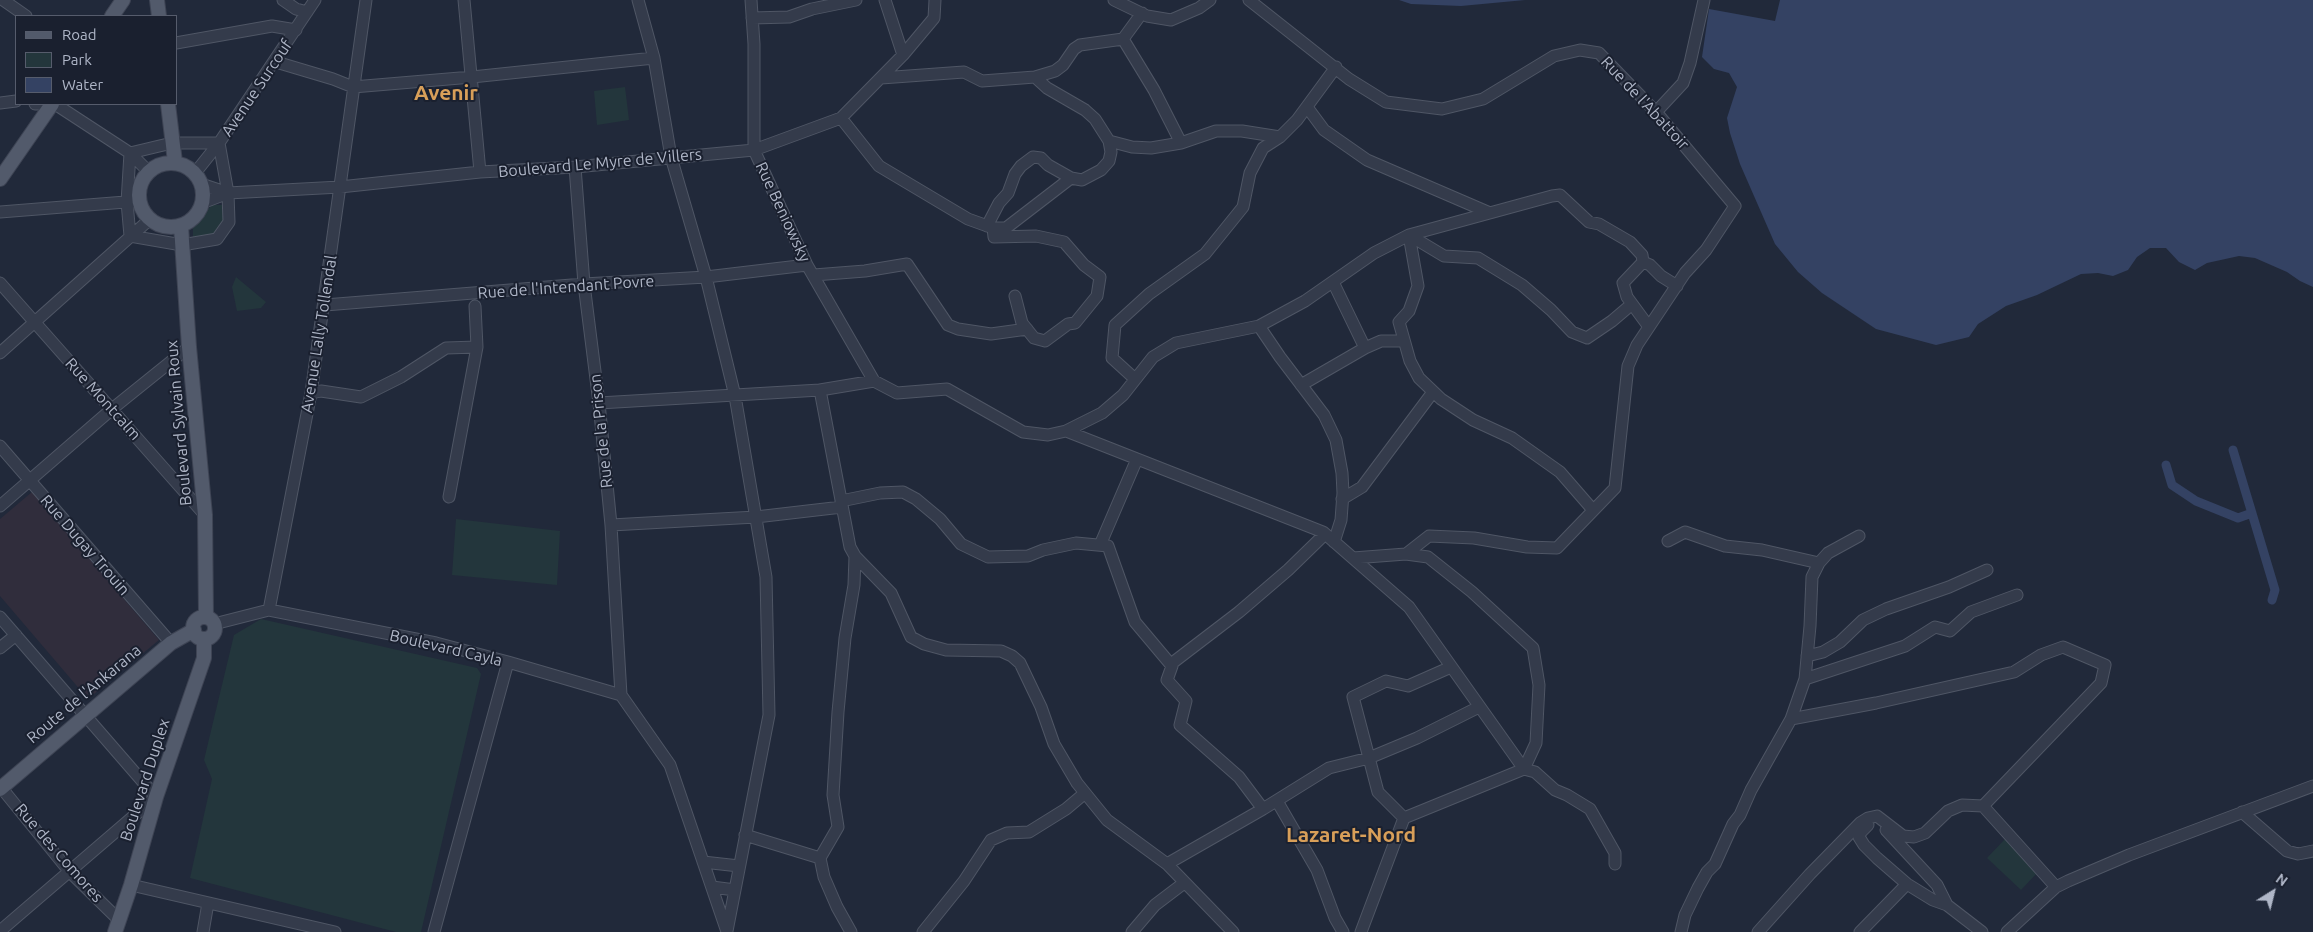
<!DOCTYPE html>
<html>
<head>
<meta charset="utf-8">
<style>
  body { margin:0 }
  #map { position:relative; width:2313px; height:932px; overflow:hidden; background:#21293a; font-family:Ubuntu,sans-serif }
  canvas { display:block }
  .legend { position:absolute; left:15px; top:15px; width:162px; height:90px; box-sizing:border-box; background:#1a202f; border:1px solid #565c6c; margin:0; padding:6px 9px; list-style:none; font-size:15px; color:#afb6c7 }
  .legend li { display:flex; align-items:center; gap:10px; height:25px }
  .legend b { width:25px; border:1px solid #565c6c }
  .north { position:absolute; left:2248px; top:867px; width:50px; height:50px; -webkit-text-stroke:4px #1a202f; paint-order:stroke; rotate:36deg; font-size:14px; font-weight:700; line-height:20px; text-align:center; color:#afb6c7 }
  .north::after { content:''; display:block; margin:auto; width:18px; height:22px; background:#afb6c7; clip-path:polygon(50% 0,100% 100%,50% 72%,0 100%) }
</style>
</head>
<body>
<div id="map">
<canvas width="2313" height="932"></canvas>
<ul class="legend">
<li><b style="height:6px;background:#525a6b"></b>Road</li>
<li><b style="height:14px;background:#23363c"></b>Park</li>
<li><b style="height:14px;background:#344263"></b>Water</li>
</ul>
<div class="north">N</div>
</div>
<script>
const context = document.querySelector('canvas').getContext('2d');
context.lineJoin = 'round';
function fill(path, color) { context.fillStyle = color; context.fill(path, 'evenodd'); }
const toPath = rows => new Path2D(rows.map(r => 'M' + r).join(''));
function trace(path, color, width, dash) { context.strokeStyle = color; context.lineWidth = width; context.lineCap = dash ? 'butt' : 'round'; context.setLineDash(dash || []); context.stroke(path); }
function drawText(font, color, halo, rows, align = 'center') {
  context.font = font + ' Ubuntu,sans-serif'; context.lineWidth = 4; context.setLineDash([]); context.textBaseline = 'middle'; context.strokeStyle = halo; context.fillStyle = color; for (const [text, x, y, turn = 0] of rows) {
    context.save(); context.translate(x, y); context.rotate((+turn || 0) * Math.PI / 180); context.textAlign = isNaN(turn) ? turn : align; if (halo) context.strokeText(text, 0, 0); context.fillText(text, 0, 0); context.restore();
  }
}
fill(toPath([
  [32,492,159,640,88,699,0,596,0,519]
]), '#302d3c');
fill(toPath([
  [625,87,629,120,597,125,594,91],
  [212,205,223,205,225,215,221,228,213,236,193,238,193,224],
  [236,277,266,302,261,308,237,311,232,287],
  [456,519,560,531,557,585,452,575],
  [261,619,477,668,481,674,421,932,396,932,190,878,212,779,204,760,234,635],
  [2005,839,2038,872,2021,890,1987,858]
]), '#23363c');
fill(toPath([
  [1399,0,1525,0,1461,6,1411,4],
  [1780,0,2313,0,2313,287,2300,281,2287,272,2255,258,2239,256,2207,263,2195,270,2179,262,2166,248,2150,248,2137,257,2128,270,2113,276,2098,273,2081,274,2037,295,2006,306,1978,324,1969,337,1936,345,1876,329,1822,293,1798,272,1775,244,1740,164,1730,133,1727,118,1737,87,1729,73,1714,69,1702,57,1709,9,1775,21]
]), '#344263');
trace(toPath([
  [2233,450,2275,590,2272,600],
  [2166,465,2172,485,2196,501,2238,518,2252,513]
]), '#344263', 9);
const minor = toPath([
  [3,0,26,16],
  [283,0,296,9,307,12],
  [464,0,480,172],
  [638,0,654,58,671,157,706,277,735,396,766,577,769,715,727,931],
  [751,0,754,44,754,150,807,265,874,381,897,393,947,389,1023,432,1048,435,1066,431,1323,532,1409,607,1524,769,1404,818,1361,932],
  [885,0,903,55],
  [1114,0,1147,16,1171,20,1199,8,1210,0],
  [1249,0,1349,79,1386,102,1442,109,1483,99,1554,56,1580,50,1599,53,1656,112,1735,206,1706,250,1685,273,1637,345,1628,366,1615,488,1557,548,1527,547,1474,538,1429,536,1406,554],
  [752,18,789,17,812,9,856,0],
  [1123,39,1142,13],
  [176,43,272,26,296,30],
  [276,62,333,79,353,87,472,77,654,58],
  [881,78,964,72,982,81,1035,77,1055,71,1063,65,1074,49,1080,45,1123,39,1154,90,1181,143,1216,131,1242,131,1280,137],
  [0,103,16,101],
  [35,104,41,104],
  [55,104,130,153,148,171],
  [1307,107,1324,130,1367,160,1490,213],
  [1656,112,1683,83,1690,63,1704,0],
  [841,118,879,166,968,219,993,228,1006,228,1071,178],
  [1109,141,1132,147,1151,148,1181,143],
  [172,143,219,143,228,193,229,222,217,239,182,245,130,236,127,202,130,153,172,143],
  [575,167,584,284,599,403,611,525,621,695],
  [195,173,219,143,315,0],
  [201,184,228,193,340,187,480,172,575,167,754,150,841,118,903,55,934,18,935,0],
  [202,203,228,193],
  [0,212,138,201],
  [987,226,999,203,1008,193,1015,174,1021,166,1033,157,1041,158,1048,165,1071,178,1082,180,1101,170,1109,161,1111,152,1109,141,1095,119,1085,110,1047,88,1035,77],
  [993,228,994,237,1036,236,1064,242,1084,265,1100,277,1097,296,1075,323,1068,324,1045,341,1034,338,1022,323,1015,296],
  [1409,235,1418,286,1409,311,1399,322,1410,361,1419,378,1441,399,1473,420,1512,438,1560,472,1593,510],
  [1409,235,1444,256,1478,258,1522,285,1551,310,1572,332,1587,338,1612,321,1632,304],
  [1643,262,1623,283,1627,297,1649,327],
  [814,275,865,271,907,264,948,325,958,329,991,334,1027,329],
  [1333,282,1365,348],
  [0,283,205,515],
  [325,305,584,284,706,277,807,265],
  [1259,326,1280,357,1324,415,1336,440,1342,473,1343,493,1341,520,1334,542],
  [0,353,149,220],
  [1135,379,1112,358,1115,325,1149,294,1205,254,1243,207,1250,173,1263,148,1280,137,1297,120,1336,67],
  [1301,385,1365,348,1381,341,1403,341],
  [820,390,850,547,855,556,891,593,911,637,924,644,946,650,1001,651,1012,656,1020,663,1041,707,1054,744,1077,783,1107,820,1167,864,1233,932],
  [311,393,321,391,361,397,401,377,446,348,477,347],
  [599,403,820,390,874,381],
  [1066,431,1102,413,1123,395,1153,357,1176,343,1259,326,1305,301,1374,253,1409,235,1552,196,1560,195,1589,222,1599,224,1630,242,1642,255,1643,262,1650,265,1661,276,1677,286],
  [0,446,171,643],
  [449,497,477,347,475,306],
  [1342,499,1362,487,1433,392],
  [841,501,880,493,903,492,916,499,940,519,961,544,988,557,1028,556,1043,550,1076,543,1108,546,1135,622,1172,666,1167,680,1186,701,1180,725,1239,777,1263,809],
  [0,506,112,409,189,347],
  [611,525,756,517,842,507],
  [1668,541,1685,532,1725,546,1762,550,1819,563],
  [1100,545,1137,459],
  [1353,558,1406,554,1428,557,1472,592,1533,648,1539,685,1536,743,1524,769,1535,772,1555,790,1567,795,1590,809,1615,853,1615,864],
  [269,610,311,393,366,0],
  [0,617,156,797,0,931],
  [214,624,269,610,436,643,508,662,621,695],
  [0,648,16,635],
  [1807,656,1823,652,1840,642,1863,620,1886,609,1949,587,1987,570],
  [1171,664,1239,612,1288,570,1325,534],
  [1805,679,1905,646,1935,627,1950,631,1971,612,2017,595],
  [621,695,670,765,726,929],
  [1791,719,1876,703,2014,672,2041,655,2063,647,2105,665,2101,683,1983,806,2056,887],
  [0,786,69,871,119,920],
  [1277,801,1317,870,1335,918,1343,932],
  [2242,812,2287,851,2298,854,2313,851],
  [1404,818,1378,792,1353,697,1386,681,1408,686,1451,667],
  [1868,825,1861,832,1859,837,1864,845,1877,858,1907,884,1933,900,1947,905,1982,932],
  [1886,830,1937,885,1947,905],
  [745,835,820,858,838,827,833,795,838,712,845,638,854,585,855,556],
  [820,858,824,877,837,907,851,932],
  [703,862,739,866],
  [1167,864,1263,809,1329,768,1369,758,1417,738,1479,707],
  [131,885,335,932],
  [712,887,735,890],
  [203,932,208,903],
  [434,932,508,662],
  [923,932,964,881,991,840,1007,833,1029,832,1066,809,1085,793],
  [1132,932,1155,905,1184,883],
  [1681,932,1685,915,1698,888,1707,872,1715,864,1733,824,1740,815,1751,790,1791,719,1805,679,1810,626,1812,577,1819,563,1828,553,1859,536],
  [1758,932,1810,874,1860,823,1868,818,1877,816,1903,836,1914,837,1925,833,1948,811,1962,805,1983,806],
  [1860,932,1907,884],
  [2007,932,2056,887,2068,881,2129,855,2313,786]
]);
const major = toPath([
  [157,0,159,16],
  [112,16,123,0],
  [168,104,175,162],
  '139 195a32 32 0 1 1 64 0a32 32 0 1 1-64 0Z',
  [0,179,52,104],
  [181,226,189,347,205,515,206,617],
  '193 628a11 11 0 1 1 22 0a11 11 0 1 1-22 0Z',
  [0,789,171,643,194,630],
  [115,932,131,885,156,797,204,658,204,639]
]);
trace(minor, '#4f5665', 13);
trace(major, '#3e4454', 16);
trace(minor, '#343b4b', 11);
trace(major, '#525a6b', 14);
drawText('16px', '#afb6c7', '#1a202f', [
  ["Avenue Surcouf",257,88,-56],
  ["Rue de l'Abattoir",1645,103,47],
  ["Boulevard Le Myre de Villers",600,163,-5],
  ["Rue Beniowsky",783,212,65],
  ["Rue de l'Intendant Povre",566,287,-4],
  ["Avenue Lally Tollendal",319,334,-81],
  ["Rue Montcalm",103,399,48],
  ["Boulevard Sylvain Roux",179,423,-95],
  ["Rue de la Prison",601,431,-96],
  ["Rue Dugay Trouin",85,545,49],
  ["Boulevard Cayla",446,648,13],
  ["Route de l'Ankarana",84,694,-40],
  ["Boulevard Duplex",145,780,-72],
  ["Rue des Comores",59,853,49]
]);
drawText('bold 21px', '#d89f59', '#1a202f', [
  ["Avenir",446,93],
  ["Lazaret-Nord",1351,835]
]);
</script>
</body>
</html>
